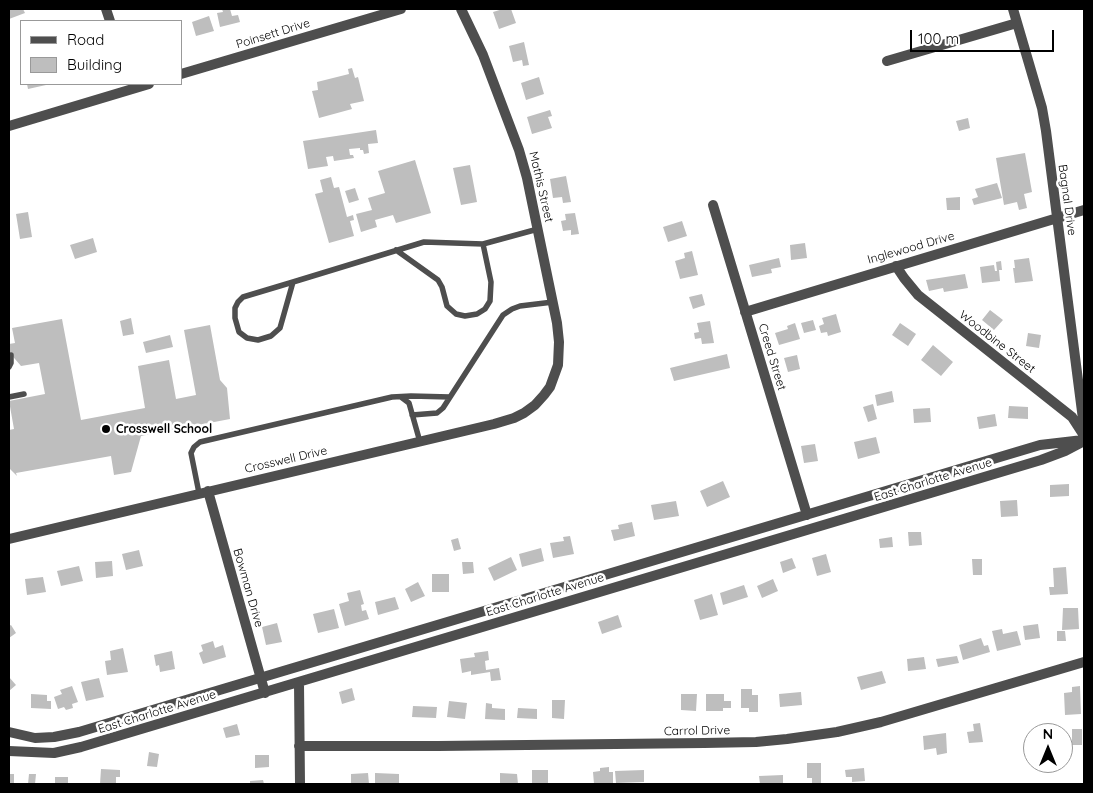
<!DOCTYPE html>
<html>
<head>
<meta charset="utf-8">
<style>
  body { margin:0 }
  #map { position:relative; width:1093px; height:793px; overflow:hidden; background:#fff; font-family:Quicksand,sans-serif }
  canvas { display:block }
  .frame { position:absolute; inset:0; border:10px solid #000; pointer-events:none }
  .legend { position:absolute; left:20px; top:20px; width:162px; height:65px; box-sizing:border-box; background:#fff; border:1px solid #999; margin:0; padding:6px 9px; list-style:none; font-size:15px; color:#000 }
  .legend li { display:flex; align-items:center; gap:10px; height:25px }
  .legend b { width:25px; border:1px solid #999 }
  .north { position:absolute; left:1023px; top:723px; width:50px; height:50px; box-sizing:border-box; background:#fff; border:1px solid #999; border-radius:50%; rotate:0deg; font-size:14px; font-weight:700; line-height:20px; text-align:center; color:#000 }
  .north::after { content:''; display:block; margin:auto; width:18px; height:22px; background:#000; clip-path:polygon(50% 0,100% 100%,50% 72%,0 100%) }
  .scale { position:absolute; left:910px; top:30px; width:144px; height:22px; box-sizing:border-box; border:2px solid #000; border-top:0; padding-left:6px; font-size:15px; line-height:18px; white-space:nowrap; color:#000; -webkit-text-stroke:4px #fff; paint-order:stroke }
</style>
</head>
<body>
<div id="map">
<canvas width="1093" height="793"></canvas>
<div class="frame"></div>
<ul class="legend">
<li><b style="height:6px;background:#4e4e4e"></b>Road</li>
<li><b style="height:14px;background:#bebebe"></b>Building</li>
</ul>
<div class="north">N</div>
<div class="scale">100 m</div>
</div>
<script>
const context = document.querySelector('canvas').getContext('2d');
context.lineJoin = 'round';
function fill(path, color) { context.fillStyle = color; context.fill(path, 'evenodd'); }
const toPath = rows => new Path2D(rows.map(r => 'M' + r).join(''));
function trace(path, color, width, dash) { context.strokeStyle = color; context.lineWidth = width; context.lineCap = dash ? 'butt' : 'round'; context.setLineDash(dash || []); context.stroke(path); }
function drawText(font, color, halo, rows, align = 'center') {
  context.font = font + ' Quicksand,sans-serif'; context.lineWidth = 5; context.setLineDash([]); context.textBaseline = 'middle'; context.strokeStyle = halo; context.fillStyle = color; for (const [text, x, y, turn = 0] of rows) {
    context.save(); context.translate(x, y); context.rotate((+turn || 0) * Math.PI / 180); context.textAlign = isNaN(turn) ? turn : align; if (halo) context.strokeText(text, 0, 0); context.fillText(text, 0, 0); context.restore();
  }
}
fill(toPath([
  [9,9,23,9,25,13,9,19],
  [222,9,230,9,232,16,238,15,240,22,220,27,217,13,223,12],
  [503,9,511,9,516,23,499,29,493,12],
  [209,16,214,31,196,36,192,22],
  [524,42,529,65,523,66,522,60,513,62,509,46],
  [352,68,355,78,358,77,364,101,350,104,352,109,319,118,312,91,318,90,317,82,349,74,348,69],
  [539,77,544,94,526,100,521,83],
  [27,84,46,84,46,85,28,89],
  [550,110,552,116,548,117,552,128,532,134,527,117],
  [968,118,970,128,959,131,956,121],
  [376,130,378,143,368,144,369,153,364,154,363,150,360,150,360,148,349,149,350,155,353,155,354,158,334,161,333,156,326,157,328,166,308,169,303,141],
  [1025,153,1032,192,1024,194,1027,208,1019,210,1017,202,1004,205,996,158],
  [415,160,431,213,396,223,393,215,375,220,377,227,361,232,356,214,372,210,368,198,385,193,378,171],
  [470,165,477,202,461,205,453,168],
  [566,176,571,202,563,203,562,197,553,198,550,179],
  [331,177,334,188,339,187,347,217,353,215,354,220,350,221,354,236,329,243,315,194,323,192,320,180],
  [997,183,1002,198,974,205,972,199,978,197,975,189],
  [355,188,359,200,349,203,345,191],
  [960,197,960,210,947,210,946,198],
  [28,212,32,237,20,239,16,214],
  [575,213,579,234,571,235,571,230,563,231,561,221,566,220,565,214],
  [682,221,687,236,668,242,663,227],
  [93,238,97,252,75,259,70,245],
  [805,243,807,258,791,260,790,245],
  [692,251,698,275,680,279,675,261,685,258,684,253],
  [779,258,781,267,771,269,772,273,752,277,749,265],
  [1029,258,1033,281,1015,283,1013,268,1015,268,1014,260],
  [1001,261,1002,270,999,270,1000,281,982,283,980,267,994,265,995,271,997,271,996,262],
  [965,274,968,288,944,292,943,288,929,291,926,280],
  [702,294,705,305,693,309,689,297],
  [990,310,1003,320,994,330,982,320],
  [836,314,841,332,828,336,827,332,821,333,819,326,824,324,822,318],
  [131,318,134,334,123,336,120,321],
  [62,319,81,420,145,408,138,366,169,360,176,399,196,395,184,330,210,325,220,380,227,388,230,419,141,436,131,472,114,475,111,456,16,473,17,476,9,468,9,430,14,429,9,401,45,394,39,363,21,366,9,352,9,344,15,343,12,328],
  [813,320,816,330,804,333,801,323],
  [710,321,714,343,702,344,701,338,695,339,694,333,699,332,697,323],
  [795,323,800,339,779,345,775,333,788,329,787,326],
  [900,323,916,334,908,346,892,335],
  [1028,333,1041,335,1039,348,1026,346],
  [170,335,173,347,146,353,143,342],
  [933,345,953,362,941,376,921,360],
  [727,354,730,368,674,381,670,368],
  [797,355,800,369,788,372,784,358],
  [892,391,894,402,877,406,875,395],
  [873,404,877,419,868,422,863,407],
  [1009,406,1028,407,1028,419,1008,418],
  [930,408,931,422,914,423,913,409],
  [995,414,997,426,979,429,977,417],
  [876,437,880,453,858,459,854,442],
  [815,444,818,461,804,463,801,446],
  [723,481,730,497,707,507,700,491],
  [1069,484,1069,496,1050,497,1050,485],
  [1017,500,1018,516,1001,517,1000,501],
  [676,501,679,516,654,520,651,505],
  [632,522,635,536,614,541,611,530,619,529,618,525],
  [908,532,921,532,922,545,909,546],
  [570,536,574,554,553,558,550,543,564,541,563,537],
  [892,537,893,547,880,548,879,539],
  [458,538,461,549,454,551,451,540],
  [541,548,544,561,522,567,519,554],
  [139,550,143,566,126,570,122,554],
  [826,554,831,572,817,576,812,558],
  [511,557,517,570,494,581,488,568],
  [792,558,796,568,783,573,780,562],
  [972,559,982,559,982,575,973,575],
  [112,561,113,576,96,578,95,562],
  [462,562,473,562,474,573,463,574],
  [79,566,83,581,61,586,57,571],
  [1066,567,1068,594,1050,595,1049,587,1054,587,1053,568],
  [432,574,449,574,449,592,432,592],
  [43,577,46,592,27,595,25,579],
  [773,579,778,591,762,598,757,586],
  [418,582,425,596,411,602,405,589],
  [744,585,748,597,723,605,720,593],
  [360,590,364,604,361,605,362,611,366,610,369,619,345,626,339,604,349,601,347,593],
  [712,594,718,615,700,620,694,600],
  [395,597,399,609,378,615,375,602],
  [1063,608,1078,608,1079,629,1062,630],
  [334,609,339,628,318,633,313,614],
  [618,615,622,627,602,634,598,622],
  [277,623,282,642,266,645,262,627],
  [1038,624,1040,638,1025,640,1023,626],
  [11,625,16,633,9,638,9,626],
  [1002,629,1003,634,1017,631,1021,645,997,651,992,631],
  [1057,631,1065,631,1066,641,1057,641],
  [981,638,984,646,988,645,990,652,963,660,959,645],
  [213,641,215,648,223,645,226,657,203,664,199,653,203,651,201,645],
  [123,648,128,672,107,675,105,661,111,660,110,651],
  [172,651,175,669,160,672,159,665,156,666,154,655],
  [488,651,489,660,485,661,486,670,499,668,501,680,491,681,490,672,471,675,471,671,462,673,460,659,475,657,474,653],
  [957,656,959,663,938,667,936,659],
  [924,657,926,669,908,671,907,659],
  [882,671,886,683,861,690,857,677],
  [9,677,16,685,9,691],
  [99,678,104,697,86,701,81,682],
  [72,686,78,702,72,704,73,708,66,710,64,707,58,709,54,697,62,694,60,690],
  [1080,686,1081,714,1065,715,1064,693,1072,692,1072,687],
  [352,688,355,700,342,704,339,692],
  [741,689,752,689,752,695,758,695,758,712,749,712,749,708,741,708],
  [801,692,802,705,780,707,779,694],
  [31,694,47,695,47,701,51,701,51,709,31,708],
  [681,694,697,694,696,711,681,710],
  [706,694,724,694,724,701,731,701,731,708,723,708,723,711,706,711],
  [552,700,565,700,564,719,552,718],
  [449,701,467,703,465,719,447,717],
  [486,703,492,704,492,708,505,709,505,720,485,719],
  [413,706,437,707,436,718,412,717],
  [518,708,537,709,537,719,517,718],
  [980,723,983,742,969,743,967,732,974,731,973,724],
  [237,724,240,735,226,738,223,728],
  [1072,729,1082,729,1082,745,1072,745],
  [946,733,947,753,937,755,936,748,924,750,923,736],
  [149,752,159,754,157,767,147,766],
  [255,755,269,755,269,767,255,768],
  [807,763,821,763,821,784,812,784,812,778,807,778],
  [609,767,609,772,613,772,613,784,594,784,593,772,600,771,600,768],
  [864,768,865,781,852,782,852,777,846,777,845,770],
  [101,769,120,770,120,777,116,777,116,784,100,784],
  [532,770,548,770,548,784,532,784],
  [644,770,644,782,616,783,615,771],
  [368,773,369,784,351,784,351,774],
  [375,773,399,774,399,784,375,784],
  [500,773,517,774,518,784,500,784],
  [9,774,14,774,14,784,9,784],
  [29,774,36,774,35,784,28,784],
  [783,775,783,784,760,784,759,776],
  [55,777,68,777,68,784,55,784],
  [263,780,264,784,250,784,250,781]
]), '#bebebe');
trace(toPath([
  [396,250,438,280,442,287,447,306,456,314,465,316,477,314,485,309,490,301,491,282,483,244],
  [293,282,280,328,271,336,258,340,247,338,239,332,235,318,235,308,238,302,243,297,293,282,424,242,483,244,538,229],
  [9,367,11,363,11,355],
  [9,397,24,394],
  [401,397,409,403,420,442],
  [412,415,437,413,443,408,503,315,512,309,520,306,553,302],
  [199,493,191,453,194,447,200,442,392,397,411,396,450,397]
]), '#4e4e4e', 5.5);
trace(toPath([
  [106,9,110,21],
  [1013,9,1042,108,1046,131,1084,427],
  [887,61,1017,23],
  [181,74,401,9],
  [9,126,149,84],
  [713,205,807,515],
  [896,266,904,278,918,295,1072,417,1083,434],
  [745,312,1084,210],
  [208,491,265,693],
  [9,539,494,424,514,418,524,413,535,405,544,395,550,387,558,365,559,342,557,323,527,178,519,150,483,55,461,9],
  [299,683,300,784],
  [9,732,35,738,54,737,79,732,1040,445,1083,440],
  [299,746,438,746,704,743,756,742,787,739,837,732,881,722,1084,662],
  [9,751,54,753,81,747,1041,460,1065,451,1084,441]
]), '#4e4e4e', 10);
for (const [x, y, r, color] of [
  [106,429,5,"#000"]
]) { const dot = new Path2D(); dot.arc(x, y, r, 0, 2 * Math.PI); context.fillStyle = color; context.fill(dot); trace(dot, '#fff', 2); }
drawText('12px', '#000', '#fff', [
  ["Poinsett Drive",273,34,-17],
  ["Mathis Street",541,187,77],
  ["Bagnal Drive",1067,200,82],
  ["Inglewood Drive",911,248,-16],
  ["Woodbine Street",997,342,38],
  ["Creed Street",772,357,73],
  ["Crosswell Drive",286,460,-13],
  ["East Charlotte Avenue",933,480,-17],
  ["Bowman Drive",248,588,74],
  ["East Charlotte Avenue",545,595,-17],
  ["East Charlotte Avenue",157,712,-17],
  ["Carrol Drive",697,731,-1]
]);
drawText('bold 12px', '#000', '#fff', [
  ["Crosswell School",116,429]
], 'left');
</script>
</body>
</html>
